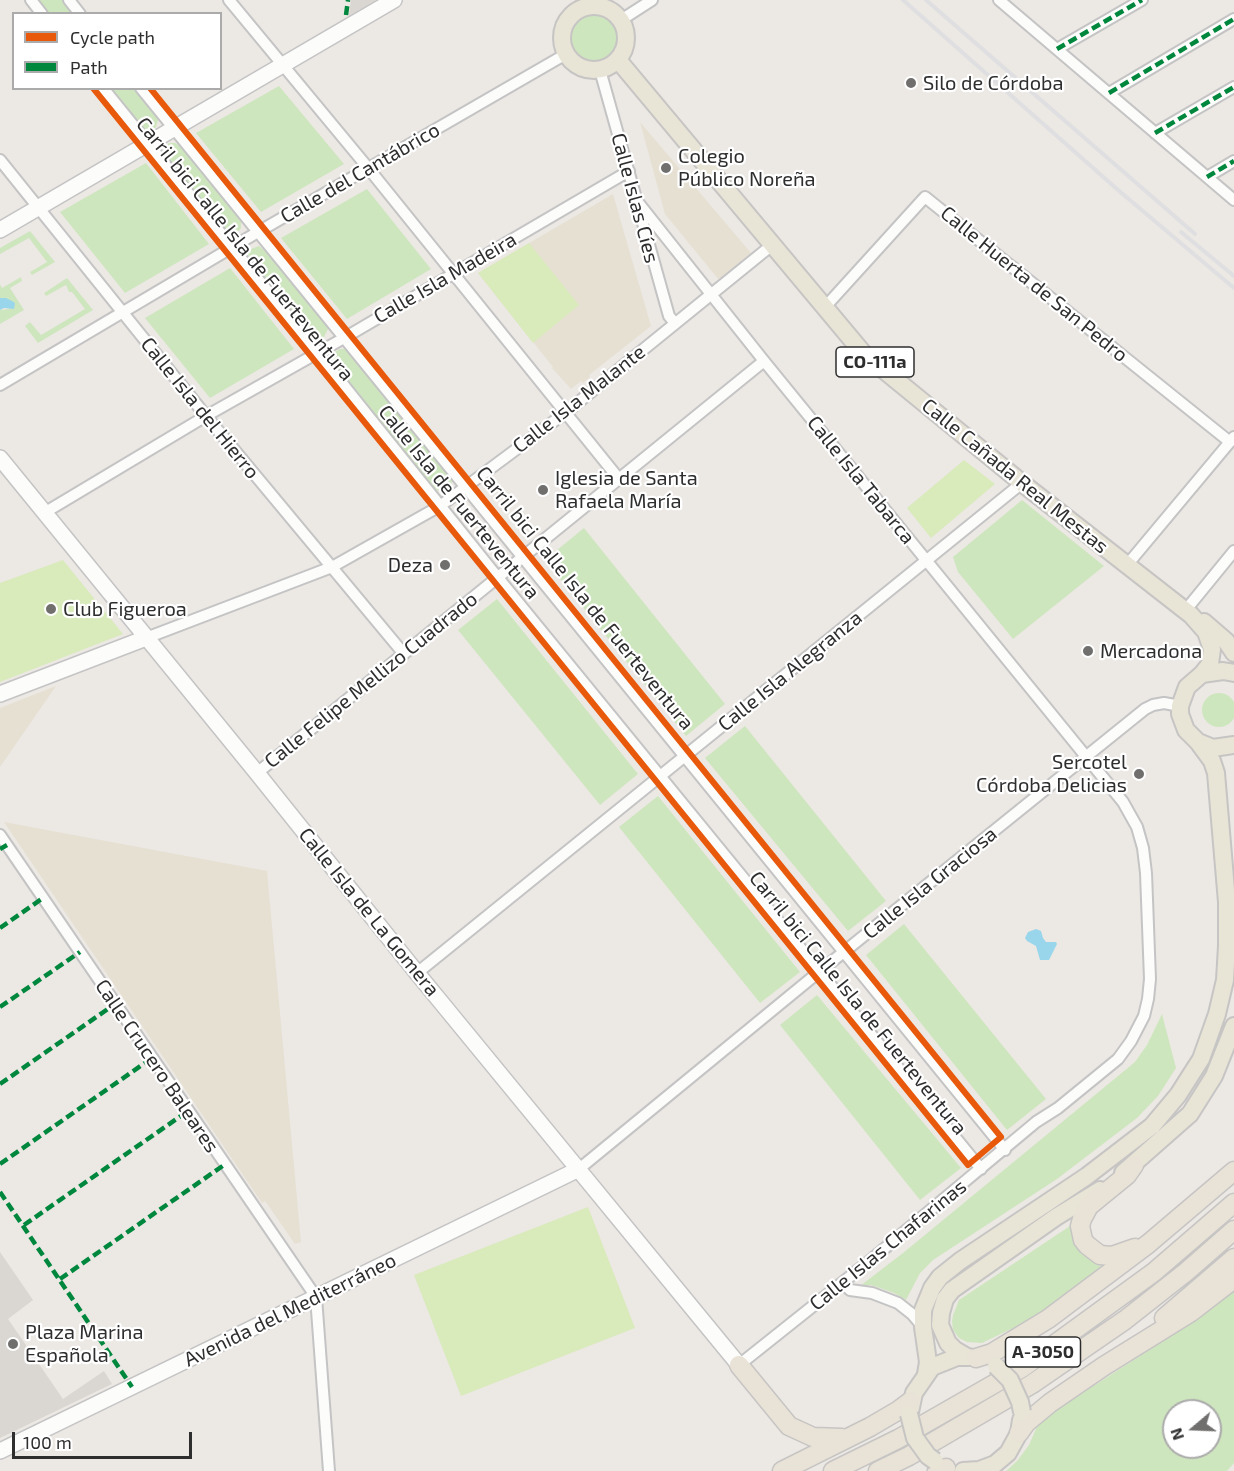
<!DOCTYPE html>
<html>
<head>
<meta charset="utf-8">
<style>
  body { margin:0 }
  #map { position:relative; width:1234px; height:1471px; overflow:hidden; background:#ece8e4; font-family:"Exo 2",sans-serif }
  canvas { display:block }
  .legend { position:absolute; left:12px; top:12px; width:210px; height:78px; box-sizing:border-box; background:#fff; border:2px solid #ababab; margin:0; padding:8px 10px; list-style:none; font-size:18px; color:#2e2e2e }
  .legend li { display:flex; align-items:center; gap:12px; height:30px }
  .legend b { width:30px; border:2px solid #ababab }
  .north { position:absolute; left:1162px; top:1399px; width:60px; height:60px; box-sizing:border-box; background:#fff; border:2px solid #ababab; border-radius:50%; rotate:251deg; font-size:16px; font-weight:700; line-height:24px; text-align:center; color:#2e2e2e }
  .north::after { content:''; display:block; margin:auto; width:21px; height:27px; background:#706f6e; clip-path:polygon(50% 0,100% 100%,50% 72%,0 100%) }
  .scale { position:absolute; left:12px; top:1432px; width:180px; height:27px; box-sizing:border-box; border:3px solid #2e2e2e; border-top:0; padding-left:8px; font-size:18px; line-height:21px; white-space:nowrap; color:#2e2e2e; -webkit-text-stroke:4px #fff; paint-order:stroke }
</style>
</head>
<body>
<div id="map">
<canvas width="1234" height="1471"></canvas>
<ul class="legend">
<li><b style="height:8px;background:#e8590c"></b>Cycle path</li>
<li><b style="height:8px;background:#00873e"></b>Path</li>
</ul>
<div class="north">N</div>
<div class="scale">100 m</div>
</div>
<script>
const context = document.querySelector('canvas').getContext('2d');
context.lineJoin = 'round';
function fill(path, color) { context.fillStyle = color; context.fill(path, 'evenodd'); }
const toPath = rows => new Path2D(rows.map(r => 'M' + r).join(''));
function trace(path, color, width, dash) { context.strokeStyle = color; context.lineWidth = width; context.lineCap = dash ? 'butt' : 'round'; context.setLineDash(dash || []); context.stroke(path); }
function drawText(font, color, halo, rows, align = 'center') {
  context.font = font + ' "Exo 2",sans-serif'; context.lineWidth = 4.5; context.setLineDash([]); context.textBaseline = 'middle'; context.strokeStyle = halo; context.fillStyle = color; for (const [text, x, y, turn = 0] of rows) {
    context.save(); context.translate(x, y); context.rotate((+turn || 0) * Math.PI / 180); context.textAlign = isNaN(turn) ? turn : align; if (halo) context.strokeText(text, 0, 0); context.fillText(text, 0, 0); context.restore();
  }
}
fill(toPath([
  [640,122,751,253,719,280,665,214],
  [613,194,651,326,589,375,590,377,583,383,581,381,571,389,552,368,553,367,478,273],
  [56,686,0,767,0,708],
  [4,822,267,871,301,1242,295,1244,265,1201,262,1203]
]), '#e6e0d3');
fill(toPath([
  [38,0,62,0,73,13,49,13],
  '571 38a23 23 0 1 1 46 0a23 23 0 1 1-46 0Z',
  [279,86,344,164,261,212,196,133],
  [109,89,134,89,156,115,158,120,156,127,151,131,143,129],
  [169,143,175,143,180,146,241,221,241,228,237,233,232,234,225,231,165,157,163,151],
  [146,163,209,244,125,293,60,212],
  [367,189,431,269,347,319,281,238],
  [30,231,55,262,32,275,30,272,47,262,29,238,0,254,0,248],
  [259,246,264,250,326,324,328,329,324,337,319,339,310,335,253,265,249,259,248,253,251,249],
  [230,268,294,349,210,398,145,318],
  [21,277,22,281,10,288,24,310,0,324,0,310,9,309,3,298,0,298,0,284,2,288],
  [67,278,93,310,38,343,25,326,30,322,41,335,85,309,72,292,69,292,66,285,46,296,44,293],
  [340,349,345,349,355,360,449,476,452,482,448,491,443,493,435,489,334,365,332,361,333,353],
  [1022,500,1104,566,1013,639,958,572,953,557],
  [584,528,725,704,686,736,545,560],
  [497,599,638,774,600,805,458,630],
  '1202 710a17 17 0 1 1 34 0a17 17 0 1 1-34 0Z',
  [745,726,886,901,848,931,705,758],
  [658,796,800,972,760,1003,619,827],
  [904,924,1046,1099,1007,1130,866,955],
  [817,995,961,1168,920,1200,780,1025],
  [1162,1014,1176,1068,1158,1096,1137,1118,1057,1179,933,1260,920,1273,906,1300,894,1293,880,1288,871,1285,860,1286,903,1253,1135,1062,1147,1045],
  [1070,1226,1075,1244,1082,1253,1101,1266,1098,1272,1013,1332,1011,1329,982,1343,967,1342,959,1338,953,1330,952,1322,953,1315,959,1300],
  [1234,1290,1234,1463,1227,1471,1006,1471,1017,1461,1029,1445,1038,1424,1050,1414,1191,1323],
  [1174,1411,1210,1411,1210,1447,1174,1447]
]), '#cee6be');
fill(toPath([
  [529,243,579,305,533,343,478,273],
  [964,460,995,484,931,538,907,508],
  [63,560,123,634,0,682,0,583],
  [588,1207,635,1328,461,1396,414,1275]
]), '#d9eabb');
fill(toPath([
  [351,0,376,0,349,16],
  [0,1252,33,1300,8,1319,63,1399,104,1371,112,1384,0,1438]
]), '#dad6d2');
fill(toPath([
  [0,298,6,298,12,301,15,303,14,309,4,308,0,310],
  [1036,929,1041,931,1043,938,1046,942,1056,942,1057,944,1049,960,1040,960,1036,946,1027,941,1025,938,1028,932]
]), '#99d6ec');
const minor = toPath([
  [31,0,42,14],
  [69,0,80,14],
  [229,0,369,169,619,479],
  [999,0,1234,200],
  [621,20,652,0],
  [1057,49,1142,0],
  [600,70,669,316,675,323],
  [103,88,317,352,490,568,981,1169],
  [141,88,1005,1150],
  [1109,93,1234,19],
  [1155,133,1234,87],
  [0,160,206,416,404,654],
  [1207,177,1234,161],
  [637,201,764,361,1123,802,1137,827,1143,848,1146,873,1150,979,1148,999,1144,1016,1131,1041,1118,1059,1058,1108,1036,1122,867,1263,739,1365],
  [826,306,925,197,1230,442],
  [0,385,258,232,566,54],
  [44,513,206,416,344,338,629,171],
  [1127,565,1234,437],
  [1185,611,1234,551],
  [146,638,332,567,440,506,565,413,772,245],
  [257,773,764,361],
  [0,835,316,1297,329,1471],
  [417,973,1022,483],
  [579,1169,814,976,1145,709,1153,705,1164,703,1180,706],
  [843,1283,850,1290,872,1293,898,1303,912,1314,923,1327]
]);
const secondary = toPath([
  [0,230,394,0],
  [0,458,257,773,417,973,739,1365],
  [0,694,146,638],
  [0,1451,579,1169]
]);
const primary = toPath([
  '562 38a32 32 0 1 1 64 0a32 32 0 1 1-64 0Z',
  [618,60,863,353,1022,483,1191,615,1206,632,1212,649,1210,664,1202,674],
  [1204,622,1226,641,1234,653],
  [1234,673,1223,671,1202,674,1187,687,1180,706,1180,714,1186,730,1198,742,1213,748,1234,745],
  [1123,1173,1190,1114,1214,1076,1234,1026],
  [967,1357,955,1350,948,1343,940,1325,941,1313,945,1299,952,1290,1056,1217,1100,1190],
  [926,1374,928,1362,923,1327,923,1310,932,1288,940,1277,960,1261,1087,1176,1152,1126,1178,1095,1201,1059,1217,1014,1225,980,1227,946,1227,902,1216,773,1212,761,1198,742],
  [910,1412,914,1393,932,1367,957,1357,969,1357],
  [963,1471,979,1470,995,1464,1008,1453,1019,1433,1021,1420]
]);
const trunk = toPath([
  [1134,1165,1127,1175,1089,1206,1082,1219,1080,1226,1083,1240,1087,1245,1100,1255,1112,1256,1135,1248],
  [1164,1318,1234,1258],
  [976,1358,992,1353,1048,1319,1148,1244,1234,1171],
  [739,1365,789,1426,813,1437,842,1438],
  [1019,1433,1026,1423,1050,1403,1104,1366,1191,1312,1234,1279],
  [782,1471,870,1427,899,1410,911,1401],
  [833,1471,898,1439,1022,1368,1154,1272,1234,1203],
  [878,1471,909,1456,1032,1384,1125,1320,1186,1272,1234,1230],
  [937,1471,946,1468]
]);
trace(minor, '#c5c4c5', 14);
trace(secondary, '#c5c4c5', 18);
trace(primary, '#c6c5c4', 20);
trace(trunk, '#c6c5c4', 21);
trace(minor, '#fcfcfb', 10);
trace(secondary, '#fcfcfb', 15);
trace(primary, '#e8e4d6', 16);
trace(trunk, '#e9e2d6', 18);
trace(toPath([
  [903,0,1118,190,1234,288],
  [926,0,1195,234],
  [1181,232,1234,276]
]), '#dfdfe1', 4);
const primaryBridge = toPath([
  [996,1366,1010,1380,1020,1402,1022,1412],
  [909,1414,915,1438,928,1456,935,1461]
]);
trace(primaryBridge, '#c6c5c4', 20, []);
trace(primaryBridge, '#e8e4d6', 16);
trace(toPath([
  [346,15,348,0],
  [1057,49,1142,0],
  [1109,93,1234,19],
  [1155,133,1234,87],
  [1207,177,1234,161],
  [0,849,7,845],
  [0,928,43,898],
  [0,1007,80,952],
  [0,1084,115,1004],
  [0,1164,152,1058],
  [0,1192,132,1387],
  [24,1225,188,1111],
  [60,1279,224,1165]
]), '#00873e', 4.5, [9, 4.5]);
trace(toPath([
  [93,88,968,1165,1001,1137,150,88]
]), '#e8590c', 6);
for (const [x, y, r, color] of [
  [911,83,6,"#706f6e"],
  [666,168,6,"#706f6e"],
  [543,490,6,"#706f6e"],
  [445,565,6,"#706f6e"],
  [51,609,6,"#706f6e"],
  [1088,651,6,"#706f6e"],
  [1139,774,6,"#706f6e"],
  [13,1344,6,"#706f6e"]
]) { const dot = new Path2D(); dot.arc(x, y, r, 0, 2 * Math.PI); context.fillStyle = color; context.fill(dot); trace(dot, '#fff', 2); }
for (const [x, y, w] of [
  [875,362,78],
  [1043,1352,75]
]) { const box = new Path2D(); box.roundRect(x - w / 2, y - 15, w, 30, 4.5); context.fillStyle = '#fff'; context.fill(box); trace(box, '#2e2e2e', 1.5); }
drawText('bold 18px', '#2e2e2e', null, [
  ["CO-111a",875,362],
  ["A-3050",1043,1352]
]);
drawText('20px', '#2e2e2e', '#fff', [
  ["Silo de Córdoba",923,83],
  ["Colegio",678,156],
  ["Público Noreña",678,179],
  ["Iglesia de Santa",555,478],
  ["Rafaela María",555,501],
  ["Deza",433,565,"right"],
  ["Club Figueroa",63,609],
  ["Mercadona",1100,651],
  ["Sercotel",1127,762,"right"],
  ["Córdoba Delicias",1127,785,"right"],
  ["Plaza Marina",25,1332],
  ["Española",25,1355]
], 'left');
drawText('20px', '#2e2e2e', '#fff', [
  ["Calle del Cantábrico",360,173,-30],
  ["Calle Islas Cíes",635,198,75],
  ["Carril bici Calle Isla de Fuerteventura",245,249,51],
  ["Calle Isla Madeira",445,278,-30],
  ["Calle Huerta de San Pedro",1034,284,39],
  ["Calle Isla Malante",579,399,-38],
  ["Calle Isla del Hierro",200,408,51],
  ["Calle Cañada Real Mestas",1015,476,39],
  ["Calle Isla Tabarca",861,480,51],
  ["Calle Isla de Fuerteventura",459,502,51],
  ["Carril bici Calle Isla de Fuerteventura",585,598,51],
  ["Calle Isla Alegranza",790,671,-39],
  ["Calle Felipe Mellizo Cuadrado",371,680,-39],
  ["Calle Isla Graciosa",930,883,-39],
  ["Calle Isla de La Gomera",369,912,51],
  ["Carril bici Calle Isla de Fuerteventura",858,1003,51],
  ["Calle Crucero Baleares",157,1066,56],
  ["Calle Islas Chafarinas",888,1245,-39],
  ["Avenida del Mediterráneo",290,1310,-26]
]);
</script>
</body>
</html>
